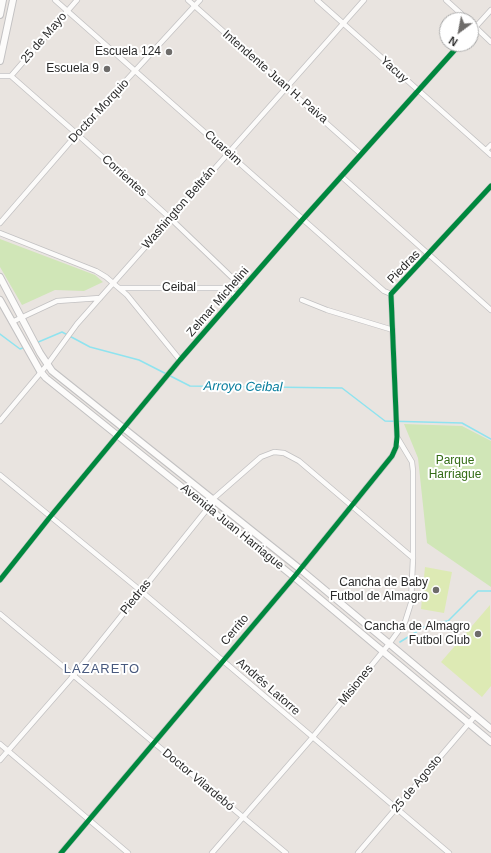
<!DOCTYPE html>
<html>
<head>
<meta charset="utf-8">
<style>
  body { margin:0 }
  #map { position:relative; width:491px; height:853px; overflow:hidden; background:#e9e4e0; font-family:Helvetica,sans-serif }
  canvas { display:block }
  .north { position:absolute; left:439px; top:12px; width:40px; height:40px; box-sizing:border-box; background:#fff; border:1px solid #aaa; border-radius:50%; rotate:212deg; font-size:11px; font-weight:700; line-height:16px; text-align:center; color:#2b2b2b }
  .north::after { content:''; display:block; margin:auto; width:14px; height:18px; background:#6e6c6a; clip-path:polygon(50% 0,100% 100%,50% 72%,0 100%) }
</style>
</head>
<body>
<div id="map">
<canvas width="491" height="853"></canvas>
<div class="north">N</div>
</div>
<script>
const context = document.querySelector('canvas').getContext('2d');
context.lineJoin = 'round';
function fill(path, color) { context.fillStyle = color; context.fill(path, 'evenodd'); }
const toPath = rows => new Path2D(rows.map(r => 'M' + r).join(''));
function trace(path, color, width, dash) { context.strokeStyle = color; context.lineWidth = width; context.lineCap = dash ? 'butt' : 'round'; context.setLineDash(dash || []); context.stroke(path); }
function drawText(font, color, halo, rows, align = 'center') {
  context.font = font + ' Helvetica,sans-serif'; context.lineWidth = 4; context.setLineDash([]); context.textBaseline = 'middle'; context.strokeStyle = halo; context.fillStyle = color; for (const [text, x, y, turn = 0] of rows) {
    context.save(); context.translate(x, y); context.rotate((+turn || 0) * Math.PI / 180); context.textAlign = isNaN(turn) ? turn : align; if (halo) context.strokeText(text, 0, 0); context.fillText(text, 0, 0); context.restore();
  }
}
fill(toPath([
  [0,239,95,275,103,282,84,291,55,290,22,305,0,267],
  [404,424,462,426,491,441,491,587,427,543,418,458]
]), '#d0e6b7');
fill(toPath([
  [425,567,452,572,444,613,421,609],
  [490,605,491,686,482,697,441,662]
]), '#ddeab4');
trace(toPath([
  [0,334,20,349,25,347],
  [36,343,62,332,90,347,139,360,190,386,342,388,385,421,462,423,491,439],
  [400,642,429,624,448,621,478,591,491,591]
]), '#8fe3ef', 1.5);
const street = toPath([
  [55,0,384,291,391,294],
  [188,0,361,154],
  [317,0,491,155],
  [446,0,468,20],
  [471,23,491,42],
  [471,32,491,10],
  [0,76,11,76,77,134,170,218,243,288],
  [11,76,77,0],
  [486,150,491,145],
  [341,176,491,310],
  [0,223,77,134,200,0],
  [0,233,96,271,106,277,127,295,180,360],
  [120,288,221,288,229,290,236,296],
  [302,300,327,310,393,330],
  [12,322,57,301,100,298],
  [0,421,47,365,77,324,364,0],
  [0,475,141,591,449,853],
  [0,580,50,517,180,360,303,219,460,44],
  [0,614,286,853],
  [0,744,128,853],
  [0,760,74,675,208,508,213,499,261,457,274,452,284,453,299,461,413,558],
  [61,853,294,577,392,456,396,447,397,437,391,294,491,186],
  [212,853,312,738,389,644,405,622,411,603,413,558,413,471,412,462,397,437],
  [358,853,475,716]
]);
const secondary = toPath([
  [0,15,3,0],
  [0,61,13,0],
  [0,277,40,353,52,371,300,569,491,729],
  [0,300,40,371,46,378,294,577,491,742]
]);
trace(street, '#c2c1c2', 6);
trace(secondary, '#c2c1c2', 8);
trace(street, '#fcfbfa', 4.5);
trace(secondary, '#fcfbfa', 6);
trace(toPath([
  [0,580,50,517,180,360,303,219,460,44],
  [61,853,294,577,392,456,396,447,397,437,391,294,491,186]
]), '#00873e', 5);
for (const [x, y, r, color] of [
  [169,52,4,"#6e6c6a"],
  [107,69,4,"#6e6c6a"],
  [436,590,4,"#6e6c6a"],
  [478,634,4,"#6e6c6a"]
]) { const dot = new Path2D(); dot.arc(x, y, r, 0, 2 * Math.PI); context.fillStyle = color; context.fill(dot); trace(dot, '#fff', 1.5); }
drawText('12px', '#2b2b2b', '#fff', [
  ["25 de Mayo",44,38,-49],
  ["Yacuy",394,70,42],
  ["Intendente Juan H. Paiva",275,77,41],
  ["Doctor Morquio",99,111,-47],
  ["Cuareim",223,148,42],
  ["Corrientes",124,176,42],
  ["Washington Beltrán",179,208,-49],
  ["Piedras",404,267,-46],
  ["Ceibal",179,288],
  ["Zelmar Michelini",218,302,-49],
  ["Avenida Juan Harriague",232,527,39],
  ["Piedras",136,597,-51],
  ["Cerrito",235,630,-50],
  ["Misiones",356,685,-51],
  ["Andrés Latorre",268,687,41],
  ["Doctor Vilardebó",198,780,40],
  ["25 de Agosto",417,784,-50]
]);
drawText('12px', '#2b2b2b', '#fff', [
  ["Escuela 124",161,52],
  ["Escuela 9",99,69],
  ["Cancha de Baby",428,583],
  ["Futbol de Almagro",428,597],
  ["Cancha de Almagro",470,627],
  ["Futbol Club",470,641]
], 'right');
drawText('12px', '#346c16', '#fff', [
  ["Parque",455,461],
  ["Harriague",455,475]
]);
drawText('italic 13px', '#077d9d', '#fff', [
  ["Arroyo Ceibal",243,387,1]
]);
context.letterSpacing = '1px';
drawText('13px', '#48597e', '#fff', [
  ["LAZARETO",102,669]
]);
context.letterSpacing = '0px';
</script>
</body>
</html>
